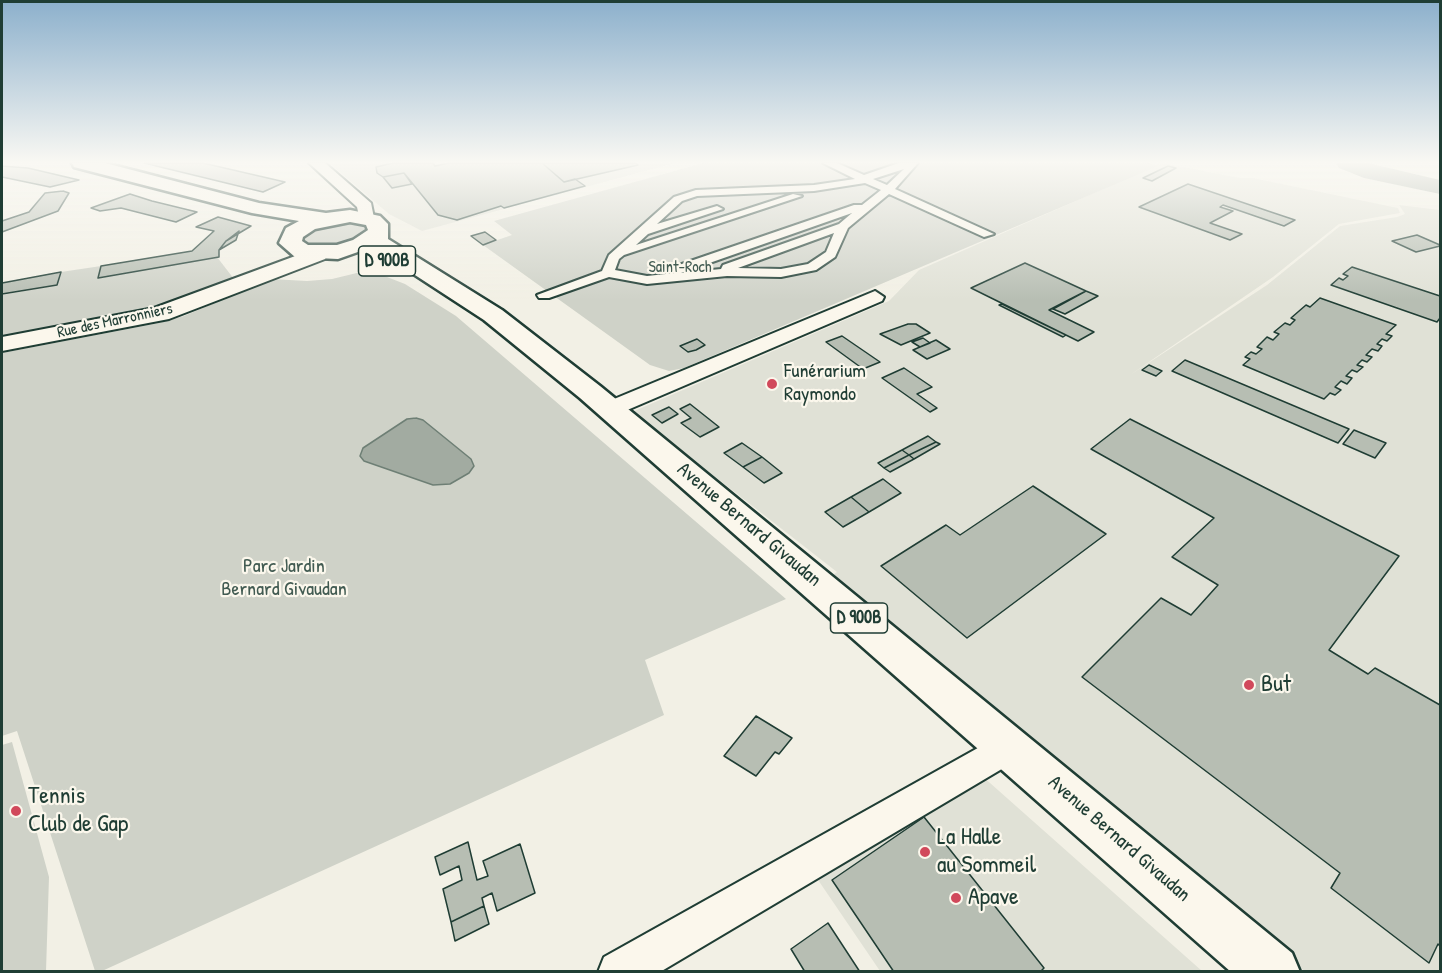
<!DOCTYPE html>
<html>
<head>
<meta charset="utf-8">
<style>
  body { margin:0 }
  #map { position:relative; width:1442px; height:973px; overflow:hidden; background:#f2f0e5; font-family:"Patrick Hand",sans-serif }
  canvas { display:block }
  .frame { position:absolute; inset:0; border:3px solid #1f3d34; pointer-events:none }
</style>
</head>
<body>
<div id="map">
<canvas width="1442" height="973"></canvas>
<div class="frame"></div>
</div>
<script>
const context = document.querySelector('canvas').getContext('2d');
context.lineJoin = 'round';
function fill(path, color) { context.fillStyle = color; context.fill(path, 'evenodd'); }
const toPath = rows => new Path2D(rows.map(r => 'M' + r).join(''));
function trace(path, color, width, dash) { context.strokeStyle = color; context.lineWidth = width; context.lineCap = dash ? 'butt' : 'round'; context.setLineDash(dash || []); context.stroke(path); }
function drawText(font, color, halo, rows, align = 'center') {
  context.font = font + ' "Patrick Hand",sans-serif'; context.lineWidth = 4.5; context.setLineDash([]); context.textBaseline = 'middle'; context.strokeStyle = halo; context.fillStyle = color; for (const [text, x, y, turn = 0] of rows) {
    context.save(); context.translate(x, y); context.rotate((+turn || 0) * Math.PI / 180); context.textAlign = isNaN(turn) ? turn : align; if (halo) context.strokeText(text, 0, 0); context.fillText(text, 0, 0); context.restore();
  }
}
fill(toPath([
  [329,163,675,163,422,231,389,214],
  [1162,163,1240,178,1253,178,1398,208,1400,213,1339,224,1273,277,1130,375,1267,285,1340,226,1397,217,1405,214,1399,205,1440,210,1440,971,1305,971,1252,936,825,581,837,572,632,412,889,301,919,270],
  [981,775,1202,971,880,971,814,874]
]), '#e0e1d6');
fill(toPath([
  [703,163,1148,163,1158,166,684,368,669,371,650,365,483,245,512,235,494,221],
  [343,221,363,224,367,228,366,233,351,244,313,248,300,241,308,230],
  [217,257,234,279,163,307,2,337,2,295,57,285,61,272,101,266,99,278],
  [369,270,405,284,456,316,786,599,645,660,664,715,102,971,95,971,17,731,2,736,2,353,159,323,184,316,271,279,307,281,332,279],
  [12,742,49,877,46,971,2,971,2,745]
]), '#cfd2c8');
const water = toPath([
  [416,418,423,420,471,459,474,466,469,473,450,484,433,485,364,461,360,456,363,448,407,419,416,418]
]);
fill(water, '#a2aba1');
trace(water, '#6e7f75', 1.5);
fill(toPath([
  [1336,163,1368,163,1440,180,1440,194,1364,178,1339,168,1336,163]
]), '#a2aba1');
const building = toPath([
  [144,163,203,163,285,182,263,192,144,163],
  [393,163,433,163,435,166,449,163,542,163,564,182,575,179,585,186,504,208,501,206,457,220,438,215,404,173,383,177,377,173,376,167,393,163],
  [542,163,636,163,638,165,564,182,542,163],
  [2,166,28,168,79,180,50,187,2,177,2,166],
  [1168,166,1176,168,1152,181,1143,178,1168,166],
  [404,173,412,184,392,188,383,177,404,173],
  [1188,184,1268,211,1295,220,1284,226,1223,205,1220,207,1233,211,1210,223,1242,234,1230,240,1139,207,1188,184],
  [63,191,69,193,58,211,2,232,2,221,29,212,45,193,63,191],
  [130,194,152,201,197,212,176,222,121,208,100,211,91,208,130,194],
  [218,217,251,226,226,241,219,250,219,257,98,278,101,266,192,251,214,231,196,227,218,217],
  [239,231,236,240,219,250,226,241,239,231],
  [485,232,496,240,483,245,471,236,485,232],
  [1417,235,1440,245,1440,246,1416,252,1392,241,1417,235],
  [1025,263,1086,291,1049,310,1094,332,1078,341,971,288,1025,263],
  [1352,267,1440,296,1440,318,1437,322,1331,285,1339,278,1343,280,1348,276,1343,274,1352,267],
  [61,272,57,285,2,294,2,283,61,272],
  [1086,291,1098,296,1065,314,1053,309,1086,291],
  [1320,298,1396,325,1386,334,1392,336,1387,341,1382,339,1377,344,1382,346,1378,351,1372,349,1366,355,1372,357,1367,362,1362,360,1357,365,1363,367,1357,372,1352,370,1346,376,1352,378,1347,384,1341,381,1335,387,1341,390,1335,395,1330,393,1324,399,1243,365,1250,359,1245,357,1251,352,1256,354,1262,349,1257,347,1267,337,1273,340,1279,334,1274,332,1285,323,1290,325,1295,320,1291,318,1306,305,1310,307,1320,298],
  [1002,304,1066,335,1063,337,999,305,1002,304],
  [908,324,916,324,930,333,901,345,880,334,908,324],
  [842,336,880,362,863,369,826,342,842,336],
  [923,338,930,343,920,347,912,342,923,338],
  [697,339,705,345,696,350,688,352,680,346,697,339],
  [936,340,950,349,927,359,913,350,936,340],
  [1185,360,1349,429,1338,443,1172,371,1185,360],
  [1149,365,1162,371,1156,376,1142,370,1149,365],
  [904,368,932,387,917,394,937,408,930,412,882,378,904,368],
  [690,404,719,427,700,437,681,423,691,418,680,409,690,404],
  [669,407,678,414,662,423,652,415,669,407],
  [1130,419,1399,556,1329,650,1368,674,1375,668,1440,705,1440,946,1438,944,1429,963,1331,888,1340,873,1082,677,1161,598,1191,615,1218,585,1172,557,1214,518,1091,449,1130,419],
  [1354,430,1386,443,1375,458,1343,444,1354,430],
  [928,436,936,442,909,455,902,450,928,436],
  [936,442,940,444,914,459,909,455,936,442],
  [742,443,762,457,743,467,724,453,742,443],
  [902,450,909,455,884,468,878,463,902,450],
  [909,455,914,459,890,472,884,468,909,455],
  [762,457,782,473,764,483,743,467,762,457],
  [883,479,901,493,869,512,851,497,883,479],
  [1033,486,1106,534,967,638,881,566,946,525,960,535,1033,486],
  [851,497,869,512,843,527,825,512,851,497],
  [756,716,792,738,779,754,775,752,756,776,724,756,756,716],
  [924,817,1044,968,1040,972,894,972,832,880,924,817],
  [468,842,477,880,488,876,483,861,520,844,535,893,497,911,492,893,482,898,484,906,451,922,443,889,462,880,459,866,440,875,435,857,468,842],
  [484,906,489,924,455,941,451,922,484,906],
  [828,923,860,972,805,972,791,949,828,923]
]);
fill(building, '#b7beb3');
trace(building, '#1f3d34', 1.5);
const pedestrian = toPath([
  [823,163,837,163,864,175,899,163,918,163,895,189,994,234,984,237,889,194,848,228,835,257,816,270,781,277,727,276,647,284,609,277,549,298,539,298,537,295,602,271,609,255,674,197,696,190,814,185,855,179,823,163],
  [904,169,887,185,873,179,904,169],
  [865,183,881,190,862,205,854,205,673,267,671,270,675,273,647,276,615,270,619,259,624,255,802,196,793,194,636,245,648,234,723,209,717,206,657,224,682,201,697,196,814,191,865,183],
  [852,213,839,224,723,265,721,269,681,273,852,213],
  [834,233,826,252,808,264,781,269,738,268,834,233]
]);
const minor = toPath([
  [309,163,325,163,371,203,374,218,372,221,360,221,357,207,309,163],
  [875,291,884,297,882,301,618,414,610,416,602,414,599,409,602,404,875,291],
  [1010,730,1022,735,1027,746,1022,757,660,972,598,972,604,957,1010,730]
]);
const tertiary = toPath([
  [317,248,325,249,328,254,325,259,169,319,2,351,2,337,154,308,317,248]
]);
const primary = toPath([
  [72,163,105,163,259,203,326,213,350,210,380,216,388,224,388,239,502,310,600,386,1292,953,1300,972,1231,972,580,398,484,320,372,247,338,259,295,257,279,243,286,228,299,221,252,213,74,167,72,163],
  [350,222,366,225,368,230,353,240,337,245,308,245,302,241,303,237,315,229,350,222]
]);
trace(pedestrian, '#1f3d34', 4);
trace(minor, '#1f3d34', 4);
trace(tertiary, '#1f3d34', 4);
trace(primary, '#1f3d34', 5);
fill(pedestrian, '#fbf7ec');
fill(minor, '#fbf7ec');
fill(tertiary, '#fbf7ec');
fill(primary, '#fbf7ec');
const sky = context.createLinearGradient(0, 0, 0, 300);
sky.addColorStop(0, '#8cb0cc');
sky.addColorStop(0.54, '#f9f8f3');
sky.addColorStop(1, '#f9f8f300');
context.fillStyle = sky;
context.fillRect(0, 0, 1442, 300);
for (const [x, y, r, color] of [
  [772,384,6,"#d1495b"],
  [1249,685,6,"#d1495b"],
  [16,811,6,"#d1495b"],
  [925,852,6,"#d1495b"],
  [956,898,6,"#d1495b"]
]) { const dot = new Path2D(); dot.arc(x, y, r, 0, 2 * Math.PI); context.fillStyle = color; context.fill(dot); trace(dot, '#fbf7ec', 2); }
drawText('16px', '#425b52', '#fbf7ec', [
  ["Saint-Roch",680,268]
]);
drawText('16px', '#1f3d34', '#fbf7ec', [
  ["Rue des Marronniers",115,321,-12]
]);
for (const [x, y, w] of [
  [387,261,57],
  [859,618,57]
]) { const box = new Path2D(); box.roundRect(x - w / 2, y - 15, w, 30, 4.5); context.fillStyle = '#fbf7ec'; context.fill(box); trace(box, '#1f3d34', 1.5); }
drawText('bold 18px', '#1f3d34', null, [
  ["D 900B",387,261],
  ["D 900B",859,618]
]);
drawText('20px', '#1f3d34', '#fbf7ec', [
  ["Funérarium",784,372],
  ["Raymondo",784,395]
], 'left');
drawText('20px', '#1f3d34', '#fbf7ec', [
  ["Avenue Bernard Givaudan",749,525,40],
  ["Avenue Bernard Givaudan",1119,839,41]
]);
drawText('20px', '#425b52', '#fbf7ec', [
  ["Parc Jardin",284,567],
  ["Bernard Givaudan",284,590]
]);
drawText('24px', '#1f3d34', '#fbf7ec', [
  ["But",1261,685],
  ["Tennis",28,797],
  ["Club de Gap",28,825],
  ["La Halle",937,838],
  ["au Sommeil",937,866],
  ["Apave",968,898]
], 'left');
</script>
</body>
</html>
